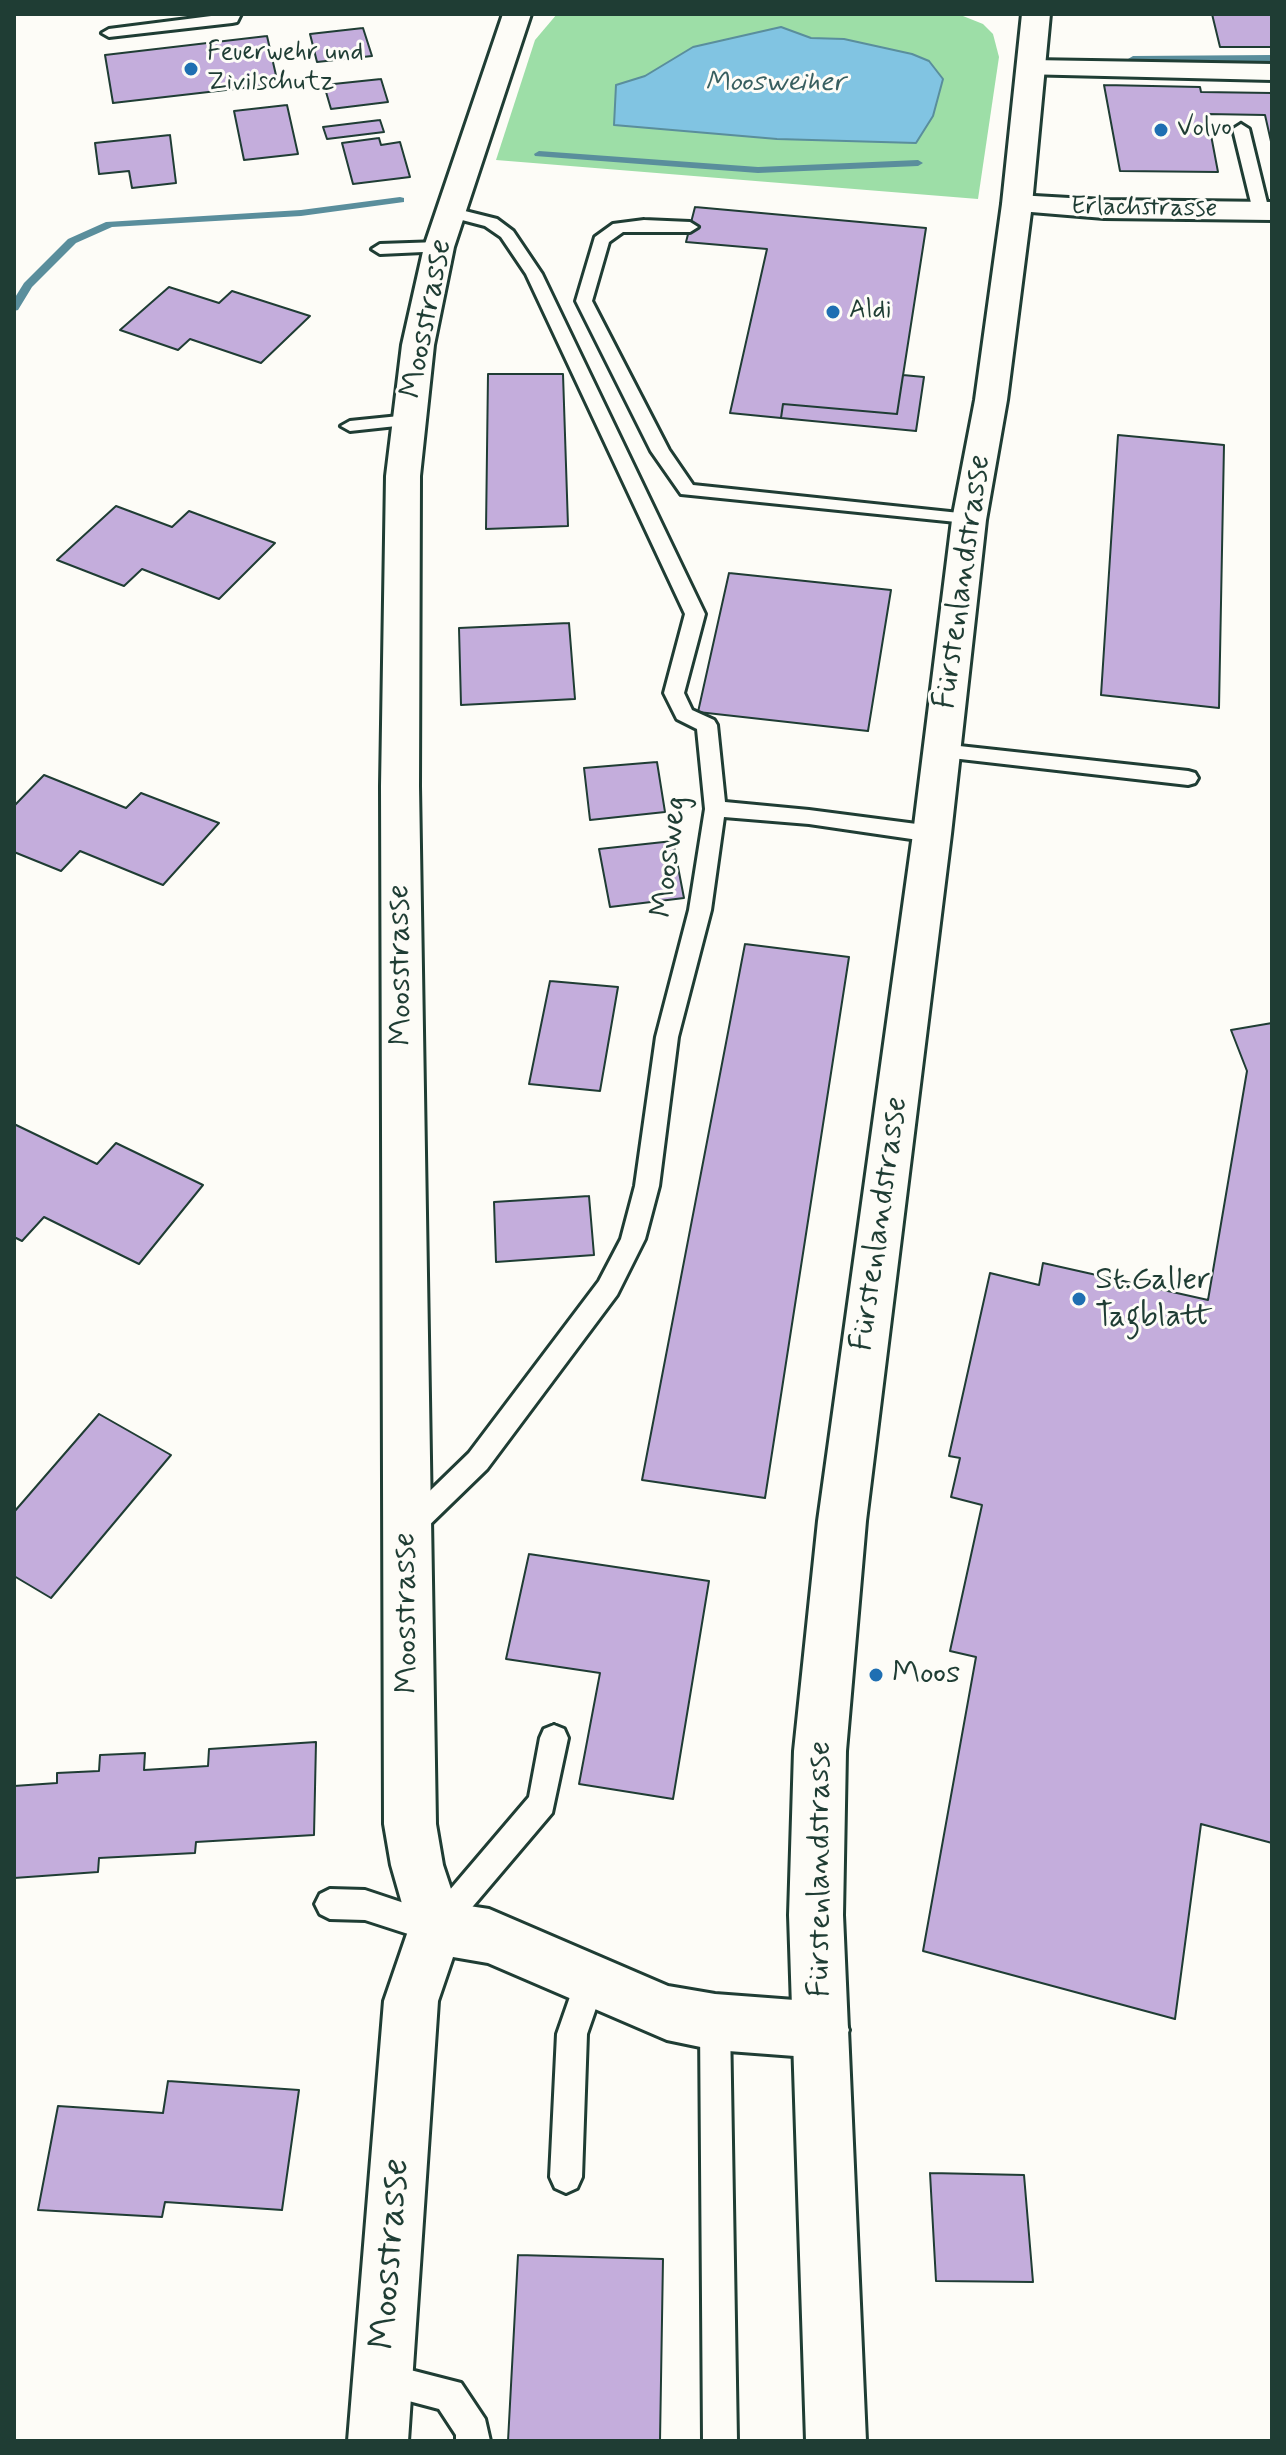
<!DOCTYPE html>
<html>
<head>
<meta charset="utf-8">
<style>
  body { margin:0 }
  #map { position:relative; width:1286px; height:2455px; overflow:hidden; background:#fdfcf7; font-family:Mynerve,sans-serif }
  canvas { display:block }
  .frame { position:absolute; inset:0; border:16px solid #1f3d34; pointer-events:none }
</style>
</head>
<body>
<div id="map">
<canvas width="1286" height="2455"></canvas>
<div class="frame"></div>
</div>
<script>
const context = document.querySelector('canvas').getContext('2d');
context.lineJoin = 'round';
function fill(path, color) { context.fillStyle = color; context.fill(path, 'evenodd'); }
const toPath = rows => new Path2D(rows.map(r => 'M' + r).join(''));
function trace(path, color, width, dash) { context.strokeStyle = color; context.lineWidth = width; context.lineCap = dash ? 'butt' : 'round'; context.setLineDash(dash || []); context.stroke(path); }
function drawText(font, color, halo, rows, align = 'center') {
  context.font = font + ' Mynerve,sans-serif'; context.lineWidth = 6; context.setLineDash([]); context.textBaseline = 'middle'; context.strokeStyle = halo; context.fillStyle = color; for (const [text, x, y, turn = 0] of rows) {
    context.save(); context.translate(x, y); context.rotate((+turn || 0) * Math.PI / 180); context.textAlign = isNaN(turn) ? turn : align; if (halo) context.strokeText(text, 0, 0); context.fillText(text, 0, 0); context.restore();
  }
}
fill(toPath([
  [557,14,946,14,963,16,983,24,993,34,999,57,978,199,496,160,535,40]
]), '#9ddea7');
const water = toPath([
  [781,27,811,38,844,39,912,54,929,61,943,79,933,116,916,143,777,139,614,125,616,85,645,76,693,47,781,27]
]);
fill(water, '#81c4e2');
trace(water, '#5a8e9c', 2);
fill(toPath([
  [1272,55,1272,61,1133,62,1128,59,1133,56,1272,55],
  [539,151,758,167,918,160,923,163,918,166,758,173,535,156,534,154,539,151],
  [400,197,404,198,404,202,301,216,112,227,76,243,32,287,18,310,14,311,14,299,24,283,68,239,106,222,301,210,400,197]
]), '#5a8e9c');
const building = toPath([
  [1212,14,1272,14,1272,47,1220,47,1212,14],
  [363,28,372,56,317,62,310,34,363,28],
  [267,36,278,84,113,103,105,55,267,36],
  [381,79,388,102,331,109,324,85,381,79],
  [1104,85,1200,87,1201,92,1272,93,1272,146,1265,115,1207,114,1218,172,1120,171,1104,85],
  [287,105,298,154,244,160,234,111,287,105],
  [380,120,384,132,327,139,323,127,380,120],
  [170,135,176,183,132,188,129,171,99,174,95,143,170,135],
  [379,138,381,145,400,142,410,177,353,184,342,143,379,138],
  [695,207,926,228,897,414,783,404,781,418,730,413,767,249,686,242,695,207],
  [169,287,219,303,232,291,310,316,261,363,190,339,178,350,120,330,169,287],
  [488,374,563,374,568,526,486,529,488,374],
  [903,375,924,377,916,431,781,418,783,404,897,414,903,375],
  [1118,435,1224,445,1219,708,1101,695,1118,435],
  [116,506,172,527,189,511,275,543,219,599,142,569,124,586,57,560,116,506],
  [729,573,891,590,868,731,698,712,729,573],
  [569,623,575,699,461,705,459,628,569,623],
  [657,762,665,812,590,820,584,768,657,762],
  [44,775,126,808,141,793,219,823,163,885,80,851,61,871,14,852,14,806,44,775],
  [673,841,684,898,610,907,599,849,673,841],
  [745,944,849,957,765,1498,642,1480,745,944],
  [550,981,618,987,600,1091,529,1084,550,981],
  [1272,1023,1272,1843,1201,1824,1175,2019,923,1951,976,1657,950,1651,982,1505,951,1497,960,1458,949,1456,990,1273,1039,1285,1043,1263,1208,1300,1247,1071,1231,1030,1272,1023],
  [14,1124,97,1164,116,1143,203,1185,139,1264,44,1217,22,1241,14,1237,14,1124],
  [589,1196,594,1255,496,1262,494,1202,589,1196],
  [99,1414,171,1455,51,1598,14,1576,14,1512,99,1414],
  [529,1554,709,1581,673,1799,579,1784,600,1673,506,1659,529,1554],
  [316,1742,314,1835,196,1842,195,1853,99,1858,98,1872,14,1878,14,1786,57,1783,57,1773,99,1771,100,1755,145,1753,144,1770,208,1766,209,1749,316,1742],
  [168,2081,299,2090,282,2210,165,2202,162,2217,38,2210,58,2106,163,2113,168,2081],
  [930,2173,1024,2175,1033,2282,936,2281,930,2173],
  [518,2255,663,2259,660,2441,508,2441,518,2255]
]);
fill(building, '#c4addc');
trace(building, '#1f3d34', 2);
const service = toPath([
  [227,14,241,14,237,22,232,23,109,37,102,33,109,29,227,14],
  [1241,124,1249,129,1269,211,1267,214,1255,214,1253,211,1233,129,1241,124],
  [449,207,497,219,513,231,542,274,705,614,684,693,692,710,714,720,717,725,725,802,809,810,932,826,939,829,942,834,939,839,932,842,809,824,724,817,711,910,678,1037,659,1186,645,1239,617,1295,487,1469,418,1536,409,1540,400,1536,396,1528,400,1520,469,1453,599,1281,621,1239,635,1186,656,1037,689,910,705,809,697,729,677,719,664,693,685,614,526,274,501,237,485,226,443,215,443,209,449,207],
  [644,220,690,222,698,227,690,232,623,232,609,242,592,301,669,450,693,485,969,514,978,520,976,524,681,494,651,451,576,301,595,237,613,224,644,220],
  [439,242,447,247,445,251,380,254,372,249,380,244,439,242],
  [409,415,418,420,415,424,350,431,341,426,350,421,409,415],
  [941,744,1188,771,1195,773,1198,778,1195,783,1188,785,934,756,931,751,934,746,941,744],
  [554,1725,564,1729,568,1738,552,1813,446,1938,436,1943,365,1920,330,1919,320,1914,315,1904,320,1894,330,1889,365,1890,431,1912,529,1797,540,1738,544,1729,554,1725],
  [590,1967,601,1971,605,1982,587,2034,582,2177,577,2188,566,2193,555,2188,550,2177,557,2034,579,1971,590,1967],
  [715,2007,726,2011,730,2022,737,2441,703,2441,700,2022,704,2011,715,2007],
  [383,2363,461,2383,485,2419,490,2441,456,2441,456,2435,439,2409,371,2391,367,2379,371,2367,383,2363]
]);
const minor = toPath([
  [503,14,531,14,454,247,434,345,420,476,419,786,436,1824,443,1865,456,1904,489,1909,668,1986,715,1994,821,2002,841,2010,849,2030,841,2050,821,2058,715,2050,667,2040,488,1963,453,1957,438,2001,408,2441,348,2441,384,2001,409,1928,391,1865,384,1824,381,786,386,476,402,345,424,247,503,14],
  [1031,60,1272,64,1272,80,1021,74,1017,68,1021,62,1031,60],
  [1017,195,1104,200,1272,202,1272,220,1104,218,1007,210,1002,204,1007,198,1017,195]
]);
const secondary = toPath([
  [1022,14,1050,14,1032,204,1007,400,986,520,951,834,866,1521,846,1751,843,1915,866,2441,806,2441,789,1915,794,1751,818,1521,913,834,952,520,975,400,1002,204,1022,14]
]);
trace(service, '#1f3d34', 6);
trace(minor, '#1f3d34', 6);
trace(secondary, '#1f3d34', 6);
fill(service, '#fdfcf7');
fill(minor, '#fdfcf7');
fill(secondary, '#fdfcf7');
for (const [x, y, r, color] of [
  [191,69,8,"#1f6fb2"],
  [1161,130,8,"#1f6fb2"],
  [833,312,8,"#1f6fb2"],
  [1079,1299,8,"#1f6fb2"],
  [876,1675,8,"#1f6fb2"]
]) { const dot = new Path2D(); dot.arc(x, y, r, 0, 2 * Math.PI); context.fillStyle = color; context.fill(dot); trace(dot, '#fdfcf7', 3); }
drawText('26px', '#1f3d34', '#fdfcf7', [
  ["Feuerwehr und",207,54],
  ["Zivilschutz",207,84],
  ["Volvo",1177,130],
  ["Aldi",849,312]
], 'left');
drawText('26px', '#1f3d34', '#fdfcf7', [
  ["Erlachstrasse",1144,209,1]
]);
drawText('italic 28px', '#385f60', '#fdfcf7', [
  ["Moosweiher",775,84]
]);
drawText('32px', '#1f3d34', '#fdfcf7', [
  ["Moosstrasse",428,319,-79],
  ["Fürstenlandstrasse",964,582,-82],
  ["Moosweg",671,857,-83],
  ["Moosstrasse",402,965,-91],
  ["Fürstenlandstrasse",881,1224,-82],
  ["Moosstrasse",408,1613,-91],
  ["Fürstenlandstrasse",821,1869,-90]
]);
drawText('32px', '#1f3d34', '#fdfcf7', [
  ["St.Galler",1095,1281],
  ["Tagblatt",1095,1318],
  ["Moos",892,1675]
], 'left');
drawText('38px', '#1f3d34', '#fdfcf7', [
  ["Moosstrasse",392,2254,-86]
]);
</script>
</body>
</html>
